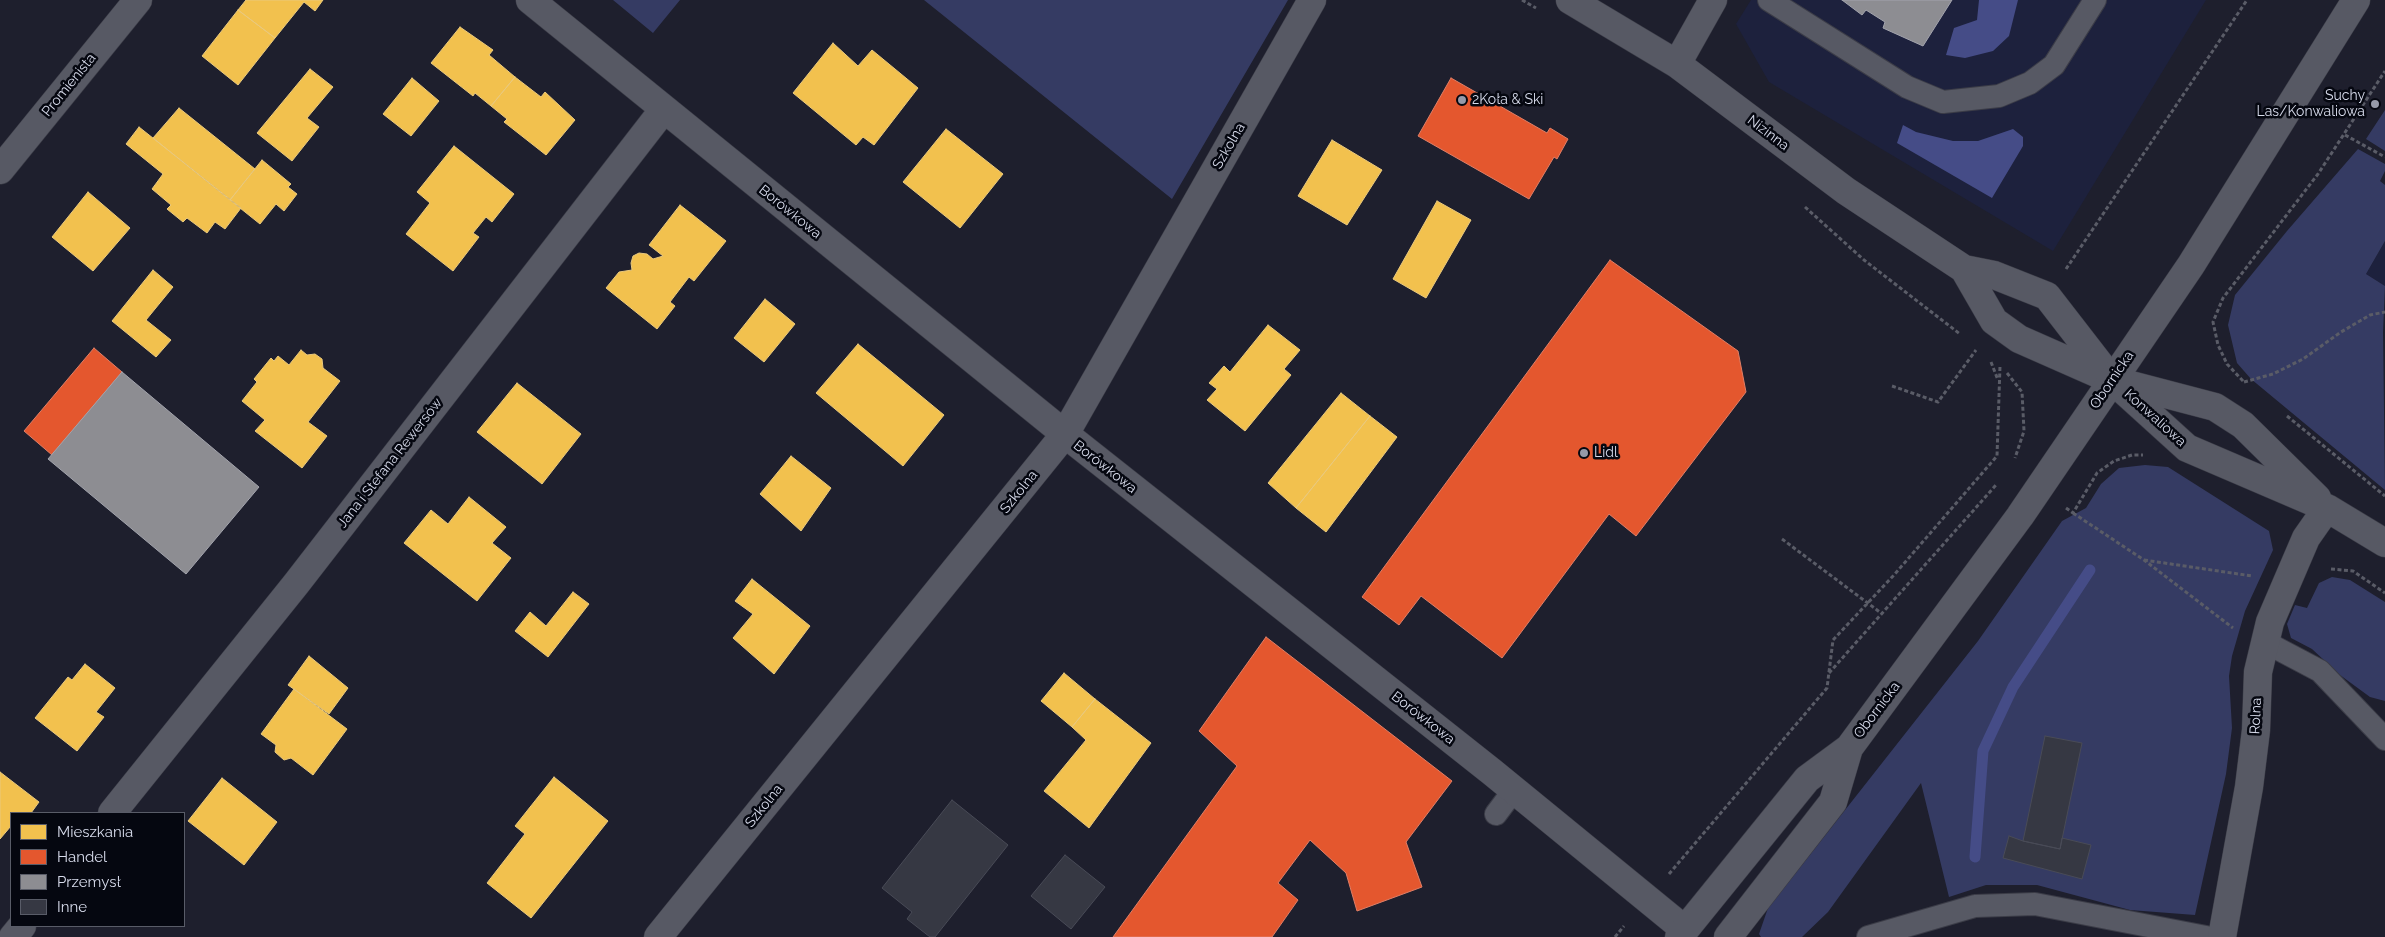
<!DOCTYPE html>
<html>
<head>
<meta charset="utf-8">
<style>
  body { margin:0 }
  #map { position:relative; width:2385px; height:937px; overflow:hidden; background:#1e1f2d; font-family:Raleway,sans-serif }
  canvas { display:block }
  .legend { position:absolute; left:10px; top:812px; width:175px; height:115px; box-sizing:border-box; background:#050710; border:1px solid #595c68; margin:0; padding:6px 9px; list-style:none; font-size:15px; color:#d7dbeb }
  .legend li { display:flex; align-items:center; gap:10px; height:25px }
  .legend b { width:25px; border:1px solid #595c68 }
</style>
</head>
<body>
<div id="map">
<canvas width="2385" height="937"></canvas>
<ul class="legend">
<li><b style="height:14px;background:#f2c14e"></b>Mieszkania</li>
<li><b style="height:14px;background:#e4572e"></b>Handel</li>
<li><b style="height:14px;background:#8d8d92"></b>Przemysł</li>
<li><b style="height:14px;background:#363843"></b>Inne</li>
</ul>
</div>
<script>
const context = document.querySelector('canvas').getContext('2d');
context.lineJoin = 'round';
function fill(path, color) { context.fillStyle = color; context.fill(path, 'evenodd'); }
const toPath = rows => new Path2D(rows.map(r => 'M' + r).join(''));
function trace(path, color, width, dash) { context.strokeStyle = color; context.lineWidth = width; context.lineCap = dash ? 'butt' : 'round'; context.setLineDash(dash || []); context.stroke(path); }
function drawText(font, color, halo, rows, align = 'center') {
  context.font = font + ' Raleway,sans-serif'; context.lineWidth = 5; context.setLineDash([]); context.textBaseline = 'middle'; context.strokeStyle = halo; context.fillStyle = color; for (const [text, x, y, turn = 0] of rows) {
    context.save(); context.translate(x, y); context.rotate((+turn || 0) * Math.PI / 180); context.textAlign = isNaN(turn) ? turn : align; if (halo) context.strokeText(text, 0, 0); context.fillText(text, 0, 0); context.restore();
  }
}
fill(toPath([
  [1751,0,2206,0,2053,251,1769,82,1736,24],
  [2385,241,2385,286,2366,274]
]), '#1d213d');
fill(toPath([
  [613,0,680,0,653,33],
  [924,0,1288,0,1172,199],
  [2385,110,2385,151,2366,139],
  [2358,149,2385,164,2385,171,2380,181,2385,185,2385,241,2366,274,2385,286,2383,332,2385,490,2251,379,2237,363,2228,325,2235,295,2287,231],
  [2145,465,2168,467,2269,531,2273,550,2245,611,2232,656,2229,676,2232,728,2226,774,2195,915,2130,910,2037,885,1986,885,1949,897,1921,783,1828,912,1802,937,1761,937,1759,934,1768,908,1978,641,2062,521,2086,508,2101,484,2119,468],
  [2332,577,2350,580,2385,602,2385,701,2370,697,2340,675,2312,649,2291,638,2287,624,2295,605,2307,608,2319,583]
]), '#353b63');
fill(toPath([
  [1979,0,2018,0,2009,36,1993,51,1965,58,1946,55,1954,28,1977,20],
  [1903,125,1916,132,1953,141,1978,141,2013,129,2023,137,2023,146,1992,198,1897,143]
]), '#454c87');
const homes = toPath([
  [246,0,323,0,315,11,304,2,275,38,238,10,246,0],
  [238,10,275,38,238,85,202,56,238,10],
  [460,27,493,50,489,55,515,77,491,106,475,93,473,96,431,63,460,27],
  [833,43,858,66,872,50,918,88,874,145,863,137,856,145,793,93,833,43],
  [310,69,333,87,307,118,319,127,292,161,257,133,310,69],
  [515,77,541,97,545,92,575,120,546,155,504,122,507,119,491,106,515,77],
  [412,78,439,101,411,136,383,114,412,78],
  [179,108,255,169,230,200,153,138,179,108],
  [139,127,241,208,225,229,215,222,207,233,187,218,183,222,167,209,171,205,152,189,163,174,126,144,139,127],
  [946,129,1003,174,960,228,903,182,946,129],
  [1332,140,1382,170,1347,225,1298,196,1332,140],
  [454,146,514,194,492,222,486,217,473,233,479,237,453,271,406,234,430,203,417,192,454,146],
  [262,160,291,184,288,187,297,194,284,211,276,204,260,224,230,200,262,160],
  [88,192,130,228,93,271,52,237,88,192],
  [1437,201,1471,220,1426,298,1393,279,1437,201],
  [680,205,726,241,694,281,689,277,670,302,675,306,657,329,606,288,619,272,632,270,631,263,633,256,639,253,647,254,653,259,663,256,649,245,680,205],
  [153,270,173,287,146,320,171,340,156,357,112,321,153,270],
  [765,299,795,324,764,362,734,338,765,299],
  [1268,325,1300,350,1284,369,1291,375,1245,431,1207,400,1217,389,1209,383,1224,366,1230,372,1268,325],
  [858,344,944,415,903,466,816,393,858,344],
  [301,350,307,355,315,354,322,359,323,368,340,381,308,422,327,436,302,468,255,431,265,420,242,401,257,382,254,379,271,358,274,361,278,356,289,365,301,350],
  [517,383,581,434,542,484,477,432,517,383],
  [1341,393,1370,416,1296,508,1268,483,1341,393],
  [1370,416,1397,437,1326,532,1296,508,1370,416],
  [791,456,831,488,801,531,760,494,791,456],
  [469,497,506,527,492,543,511,558,477,601,404,543,431,510,448,524,469,497],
  [752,579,810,626,774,674,733,638,753,614,735,601,752,579],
  [573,592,589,604,548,657,515,631,530,612,546,626,573,592],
  [309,656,348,688,329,714,288,685,309,656],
  [85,664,115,688,96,712,104,717,77,751,35,718,68,677,72,680,85,664],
  [1064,673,1095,699,1072,727,1041,701,1064,673],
  [294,689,347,729,313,775,291,758,284,760,275,752,276,745,261,734,294,689],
  [1095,699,1151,743,1089,828,1044,791,1086,740,1072,727,1095,699],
  [0,772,39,802,31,813,11,813,11,826,0,839,0,772],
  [554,777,608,821,531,918,487,883,525,834,515,826,554,777],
  [222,778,277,822,244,865,188,821,222,778]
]);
fill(homes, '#f2c14e');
trace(homes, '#eac97d', 1);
const shops = toPath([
  [1451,78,1547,133,1550,128,1568,139,1557,159,1554,157,1529,199,1418,136,1451,78],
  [1610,260,1738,351,1746,392,1636,536,1609,514,1502,658,1421,596,1399,625,1362,597,1610,260],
  [94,348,122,372,52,455,24,431,94,348],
  [1266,637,1452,781,1406,842,1422,887,1357,911,1346,873,1310,840,1278,883,1298,900,1272,937,1113,937,1237,766,1199,731,1266,637]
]);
fill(shops, '#e4572e');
trace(shops, '#e07f67', 1);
const industry = toPath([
  [1842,0,1952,0,1923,46,1883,28,1885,22,1866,10,1862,15,1842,0],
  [122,372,259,487,186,574,48,459,122,372]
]);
fill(industry, '#8d8d92');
trace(industry, '#a3a4ad', 1);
trace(toPath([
  [1975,857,1983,751,2013,687,2090,570]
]), '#454c87', 11);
const building = toPath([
  [2045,736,2082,743,2060,849,2023,841,2045,736],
  [952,800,1008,845,935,937,930,937,907,919,912,912,882,888,952,800],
  [2009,836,2023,841,2060,849,2062,838,2091,845,2082,879,2003,858,2009,836],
  [1065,855,1105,887,1071,929,1031,896,1065,855]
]);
fill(building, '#363843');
trace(building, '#494b57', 1);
const service = toPath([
  [1769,0,1907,87,1943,102,1999,96,2030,83,2054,65,2095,0],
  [2265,642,2320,671,2385,739],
  [1496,814,1514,790],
  [1868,937,1975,906,2035,904,2206,937]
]);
const minor = toPath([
  [530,0,1065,434,1492,772,1684,929],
  [1570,0,1677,64,1846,191,1964,269,1994,275,2047,296,2112,380,2187,448,2327,508,2385,543],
  [1677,64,1713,0],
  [0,170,138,0],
  [1964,269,1994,321,2019,339,2112,380,2215,407,2243,425,2317,498],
  [112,813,296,584,664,109],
  [13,937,22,926],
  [658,937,1065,434,1312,0],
  [2222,937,2249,787,2256,730,2258,672,2270,622,2306,538,2327,508]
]);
const secondary = toPath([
  [1679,937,1807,779,1849,748,2020,516,2191,265,2356,0],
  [1728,937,1833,802,1849,748]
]);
trace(service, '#3b3c47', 24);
trace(minor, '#3b3c47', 29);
trace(secondary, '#3b3c47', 29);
trace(toPath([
  [1522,0,1536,8],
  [2345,135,2385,157],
  [1805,207,1864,260,1960,334],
  [2066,269,2247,0],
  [1991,362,1998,380],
  [2007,373,2022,392,2024,431,2015,458],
  [2243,381,2227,364,2218,345,2213,322,2223,298,2318,174,2385,71],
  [2244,382,2273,374,2303,359,2341,332,2370,315,2385,312],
  [1892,386,1938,402,1976,350],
  [2287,416,2385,496],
  [2066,508,2073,513,2097,473,2114,461,2132,455,2143,455],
  [2073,513,2144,560,2233,628],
  [1782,539,1881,613],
  [2144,560,2252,576],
  [2331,569,2353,571,2385,593],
  [1829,673,1996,485],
  [1669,874,1827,688,1833,640,1894,575,1997,456,2000,366],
  [1615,937,1624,926]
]), '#5a5c67', 3, [4, 2.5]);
trace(service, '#575964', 22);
trace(minor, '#575964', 28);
trace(secondary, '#575964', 28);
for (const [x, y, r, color] of [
  [1462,100,5,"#9699a8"],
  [2375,104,5,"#9699a8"],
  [1584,453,5,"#9699a8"]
]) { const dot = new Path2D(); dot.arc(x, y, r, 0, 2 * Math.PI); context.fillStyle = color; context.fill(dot); trace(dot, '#050710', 2); }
drawText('14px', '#d7dbeb', '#050710', [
  ["Promienista",69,85,-51],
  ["Nizinna",1768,133,37],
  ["Szkolna",1229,146,-60],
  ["Borówkowa",790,212,39],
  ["Obornicka",2112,380,-56],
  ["Konwaliowa",2155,418,42],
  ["Jana i Stefana Rewersów",390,463,-52],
  ["Borówkowa",1105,467,38],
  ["Szkolna",1019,492,-51],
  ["Obornicka",1877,710,-53],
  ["Rolna",2256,716,-87],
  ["Borówkowa",1423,718,38],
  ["Szkolna",764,806,-51]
]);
drawText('14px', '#d7dbeb', '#050710', [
  ["Suchy",2365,96,"right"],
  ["Las/Konwaliowa",2365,112,"right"],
  ["2Koła & Ski",1472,100],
  ["Lidl",1594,453]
], 'left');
</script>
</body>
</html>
